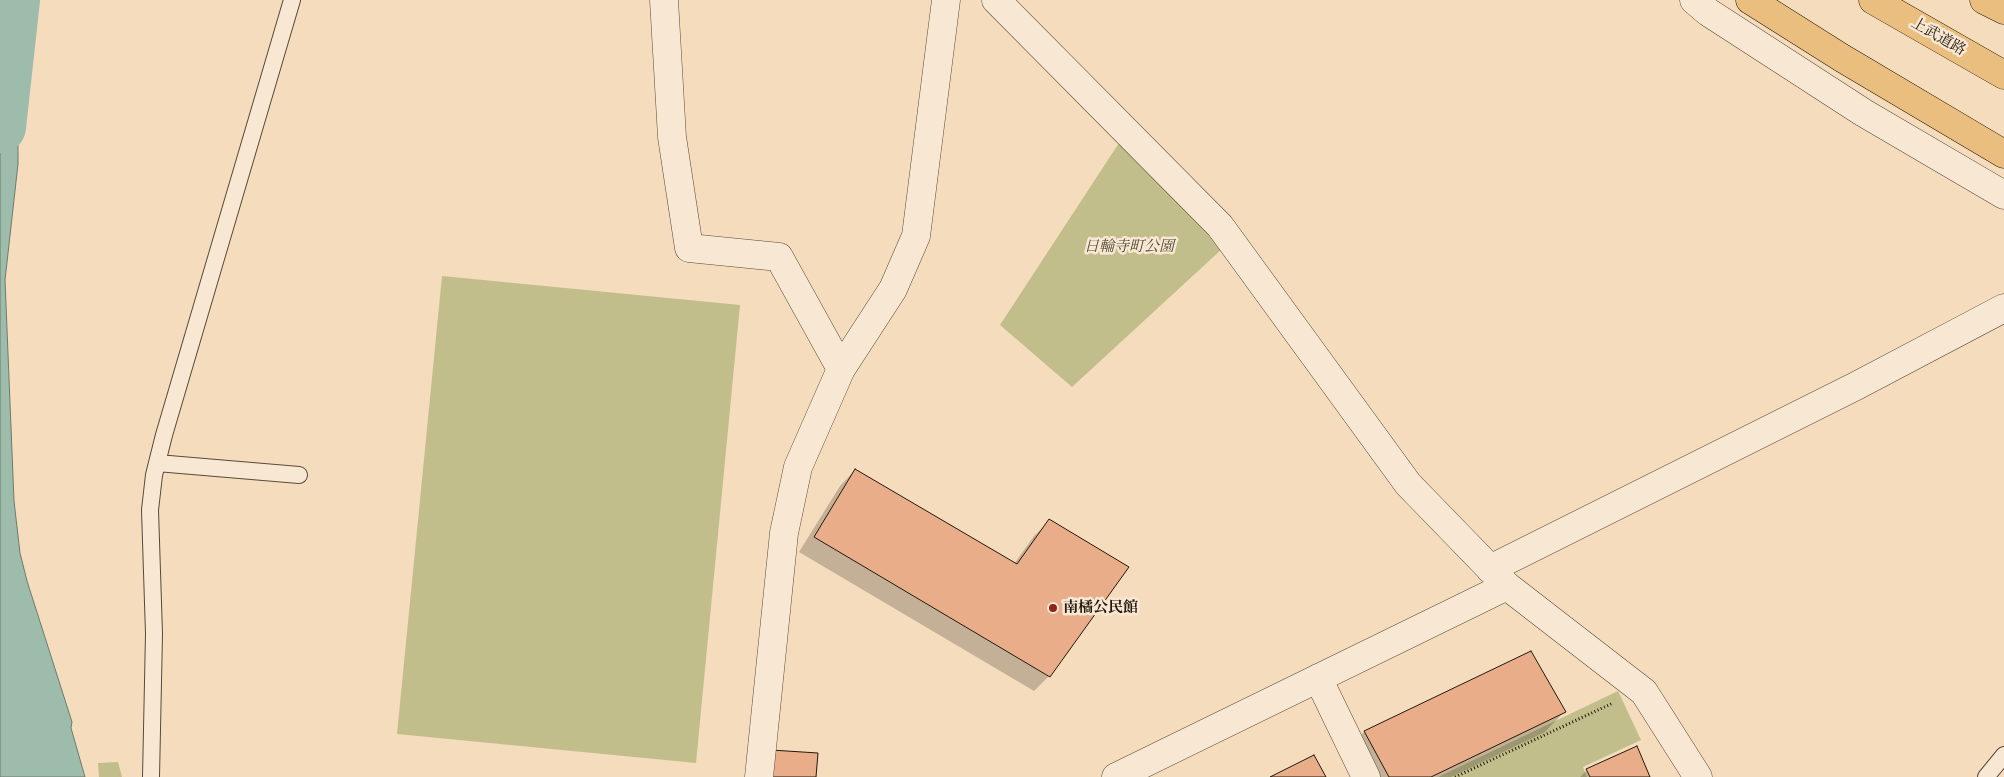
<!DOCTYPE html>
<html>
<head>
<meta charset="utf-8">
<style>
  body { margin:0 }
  canvas { display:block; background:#f4dcbc }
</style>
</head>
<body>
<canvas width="2004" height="777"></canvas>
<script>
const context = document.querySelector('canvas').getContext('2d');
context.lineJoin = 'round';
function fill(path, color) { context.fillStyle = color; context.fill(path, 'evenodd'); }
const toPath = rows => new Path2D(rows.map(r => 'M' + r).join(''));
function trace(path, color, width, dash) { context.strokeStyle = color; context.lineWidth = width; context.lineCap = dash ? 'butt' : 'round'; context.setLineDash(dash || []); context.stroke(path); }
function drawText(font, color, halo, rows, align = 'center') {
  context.font = font + ' "IM FELL French Canon","Noto Serif JP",serif'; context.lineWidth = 5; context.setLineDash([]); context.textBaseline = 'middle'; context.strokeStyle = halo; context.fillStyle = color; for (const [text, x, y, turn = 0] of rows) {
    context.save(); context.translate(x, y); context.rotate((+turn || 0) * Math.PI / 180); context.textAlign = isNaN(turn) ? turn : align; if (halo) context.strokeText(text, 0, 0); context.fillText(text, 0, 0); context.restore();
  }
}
fill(toPath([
  [1119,143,1222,249,1072,387,1000,325],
  [442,276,740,305,696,763,397,734],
  [1618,691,1641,740,1583,767,1587,777,1438,777],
  [118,762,122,777,99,777,98,763]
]), '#c2be8c');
const water = toPath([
  [0,94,20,96,18,113,18,164,5,280,14,501,20,553,27,581,72,722,71,728,85,777,0,777,0,94]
]);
fill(water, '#9dbcab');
trace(water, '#6d7b6c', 1);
fill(toPath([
  [855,470,1014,564,1034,536,1050,521,1049,676,1034,691,799,552,840,486],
  [1531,653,1564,712,1545,732,1451,777,1358,777,1344,752,1364,732],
  [1587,770,1649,777,1580,777]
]), '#0003');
trace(toPath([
  [0,127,14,0]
]), '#9dbcab', 52);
const building = toPath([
  [855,469,1017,564,1049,519,1129,567,1050,677,814,537,855,469],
  [1531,651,1566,712,1431,777,1389,777,1364,731,1531,651],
  [1637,746,1650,777,1590,777,1586,769,1637,746],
  [771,750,818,753,816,777,769,777,771,750],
  [1314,755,1326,777,1270,777,1314,755]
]);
fill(building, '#e9ad89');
trace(building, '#24190d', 1);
const service = toPath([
  [157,463,299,475],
  [151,777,154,634,150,510,154,475,164,435,292,0],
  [1986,777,2004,755]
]);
const minor = toPath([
  [664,0,672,137,689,248,779,257,841,369],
  [996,0,1220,226,1408,484,1507,586,1644,692,1698,777],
  [1694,0,1708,12,1864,113,2004,195],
  [1490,569,1856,386,2004,308],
  [1318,678,1366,777],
  [759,777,784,533,798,467,841,369,893,289,916,236,946,0],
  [1116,777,1507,586]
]);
const trunk = toPath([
  [1750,0,1842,58,2004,154],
  [1873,0,2004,75],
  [1984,0,2004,10]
]);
trace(service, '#584a39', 18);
trace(minor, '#584a39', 29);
trace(trunk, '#24190d', 29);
trace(toPath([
  [1455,777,1613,703]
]), '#24190d', 3, [1, 2.5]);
trace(service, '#f8e8d3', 16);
trace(minor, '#f8e8d3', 28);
trace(trunk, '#eabe7e', 28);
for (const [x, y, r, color] of [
  [1053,608,5,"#8f2418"]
]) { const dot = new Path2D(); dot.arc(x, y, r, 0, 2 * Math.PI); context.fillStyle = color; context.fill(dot); trace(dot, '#f8e8d3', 2); }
drawText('15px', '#24190d', '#f8e8d3', [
  ["上武道路",1938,37,30]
]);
drawText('italic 15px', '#534b33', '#f8e8d3', [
  ["日輪寺町公園",1129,247]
]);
drawText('bold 15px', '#24190d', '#f8e8d3', [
  ["南橘公民館",1063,608]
], 'left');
</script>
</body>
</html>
